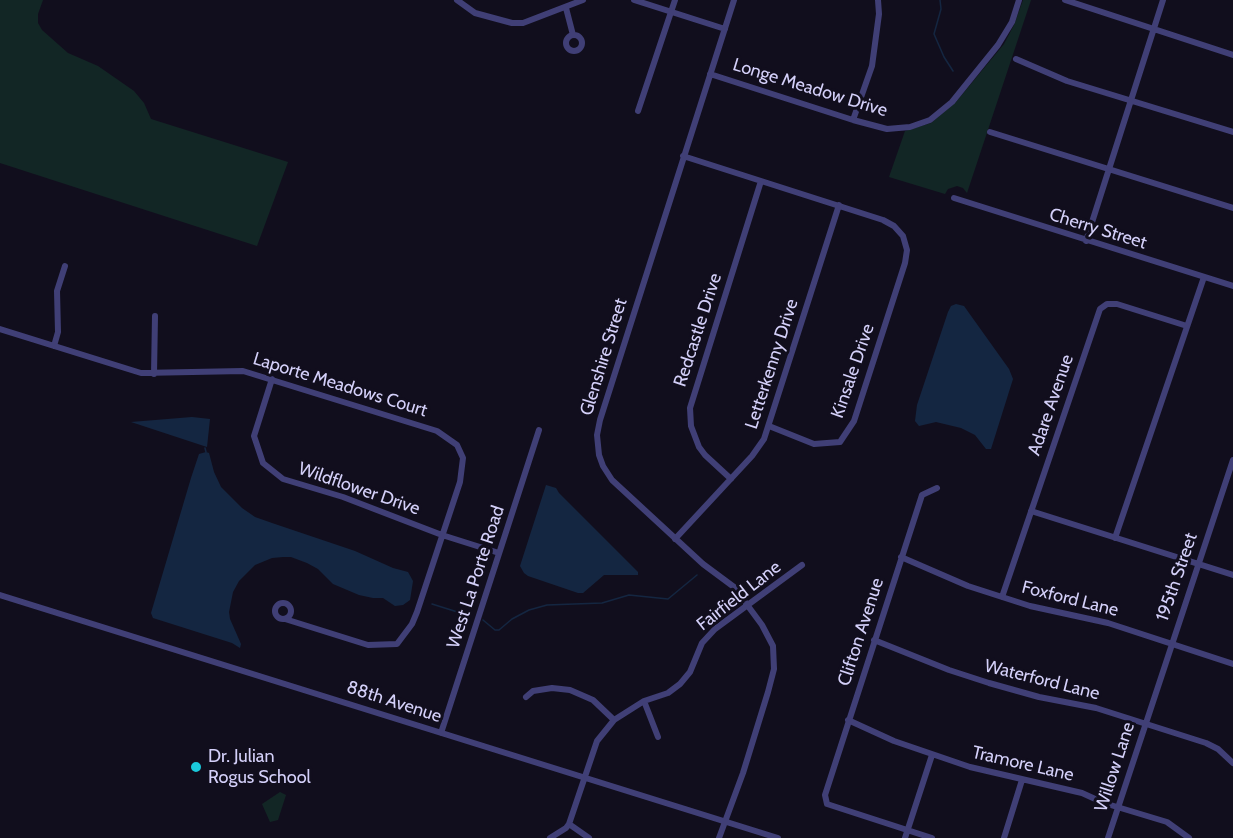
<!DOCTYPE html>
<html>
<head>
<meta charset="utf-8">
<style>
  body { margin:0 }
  canvas { display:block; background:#110e1d }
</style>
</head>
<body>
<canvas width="1233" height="838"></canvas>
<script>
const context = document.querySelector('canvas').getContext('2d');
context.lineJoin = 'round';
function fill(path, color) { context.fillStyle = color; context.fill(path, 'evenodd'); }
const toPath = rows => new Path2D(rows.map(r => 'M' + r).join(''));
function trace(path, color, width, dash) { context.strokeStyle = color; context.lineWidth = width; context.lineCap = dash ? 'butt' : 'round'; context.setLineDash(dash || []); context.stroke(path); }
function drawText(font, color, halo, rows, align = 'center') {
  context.font = font + ' Cabin,sans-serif'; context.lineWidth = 6; context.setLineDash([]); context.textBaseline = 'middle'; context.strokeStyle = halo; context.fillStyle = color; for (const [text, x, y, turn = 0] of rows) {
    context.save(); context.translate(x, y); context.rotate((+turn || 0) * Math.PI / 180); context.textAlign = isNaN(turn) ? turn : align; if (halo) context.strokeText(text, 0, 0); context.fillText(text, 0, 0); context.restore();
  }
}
fill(toPath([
  [0,0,43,0,38,14,38,23,42,30,68,53,98,66,134,91,144,103,151,119,288,162,257,246,0,163],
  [1023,0,1031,0,967,193,963,188,957,186,948,189,945,194,889,177,905,131,931,123,956,102,1004,44,1014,25],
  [280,792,286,795,278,820,270,822,262,804]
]), '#122625');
fill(toPath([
  [956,304,964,306,1009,369,1013,379,991,449,986,449,975,435,961,428,936,422,919,426,915,421,917,405,948,312,951,306],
  [192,417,210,419,207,447,131,422],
  [206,452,209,453,214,472,221,487,242,508,255,517,272,523,355,551,393,568,408,572,413,581,410,600,403,605,395,606,383,598,373,598,359,595,333,584,318,569,307,563,291,557,283,557,272,558,255,565,239,581,233,592,229,612,230,619,241,644,240,648,232,643,153,618,151,613,191,478,199,454],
  [546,485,556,488,559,493,638,572,638,575,604,575,583,593,578,593,528,576,524,573,520,566]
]), '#142641');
trace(toPath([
  [940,0,941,9,934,34,944,57,953,71],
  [205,448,206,452],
  [432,604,467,615],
  [483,620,495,630,499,630,512,619,529,610,547,605,602,603,629,595,668,599,697,575]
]), '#142641', 1.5);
trace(toPath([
  [457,0,475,13,512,23,523,23,583,0],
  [634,0,725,29],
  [1065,0,1233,55],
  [566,8,573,35],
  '566 43a8 8 0 1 1 16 0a8 8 0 1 1-16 0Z',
  [1016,59,1067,81,1233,132],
  [710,74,853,120,887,129,910,127,930,120,952,102,998,45,1012,22,1019,0],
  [638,111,675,0],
  [853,120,872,66,879,14,878,0],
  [990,132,1233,208],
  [683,156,883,220,894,226,903,236,907,250,905,263,854,421,840,442,814,444,769,426],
  [954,198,1233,286],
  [1086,241,1163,0],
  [0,329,141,373,243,371,437,431,457,445,463,458,460,482,417,612,412,624,397,644,368,645,285,619],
  [54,346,58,332,57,291,65,266],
  [154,374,155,316],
  [272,379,254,436,263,463,283,479,343,497,442,535,499,553],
  [731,479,705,455,699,447,691,426,690,408,761,181],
  [1031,511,1233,575],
  [1115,538,1204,277],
  [675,539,752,456,764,439,839,205],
  [901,557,968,586,1030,606,1108,623,1233,664],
  [0,595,778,838],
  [1002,597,1100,309,1107,304,1117,304,1187,326],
  '275 611a8 8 0 1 1 16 0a8 8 0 1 1-16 0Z',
  [874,640,949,670,989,683,1039,697,1096,708,1206,743,1218,749,1233,763],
  [526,697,533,691,552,688,570,690,593,700,614,720],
  [644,701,658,737],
  [848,720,894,741,970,767,1082,793,1104,803,1167,822,1189,838],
  [441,733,539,430],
  [569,824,589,838],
  [550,838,566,828,569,824,597,741,614,720,644,701,668,693,680,684,690,672,702,643,715,629,802,565],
  [719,838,743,773,768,692,774,669,773,646,762,625,734,587,703,564,612,480,603,466,599,455,597,435,600,420,734,0],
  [905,838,932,755],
  [932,838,827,804,825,795,922,495,937,488],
  [1004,838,1022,780],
  [1108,838,1233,460]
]), '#403f76', 6);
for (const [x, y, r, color] of [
  [196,767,6,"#1ac9db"]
]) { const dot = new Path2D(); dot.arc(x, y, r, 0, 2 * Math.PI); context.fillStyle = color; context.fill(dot); trace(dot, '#110e1d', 2); }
drawText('18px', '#d4d0f9', '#110e1d', [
  ["Longe Meadow Drive",810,88,17],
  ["Cherry Street",1098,229,17],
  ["Redcastle Drive",698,330,-72],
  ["Glenshire Street",604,357,-73],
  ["Letterkenny Drive",772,364,-72],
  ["Kinsale Drive",853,371,-71],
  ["Laporte Meadows Court",340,385,17],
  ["Adare Avenue",1051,405,-71],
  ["Wildflower Drive",359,489,19],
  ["West La Porte Road",476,577,-72],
  ["195th Street",1177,577,-71],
  ["Fairfield Lane",739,596,-38],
  ["Foxford Lane",1070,599,14],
  ["Clifton Avenue",861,632,-72],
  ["Waterford Lane",1042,680,14],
  ["88th Avenue",394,702,18],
  ["Tramore Lane",1023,764,13],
  ["Willow Lane",1115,767,-72]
]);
drawText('18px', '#d4d0f9', '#110e1d', [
  ["Dr. Julian",208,757],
  ["Rogus School",208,778]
], 'left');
</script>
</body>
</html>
